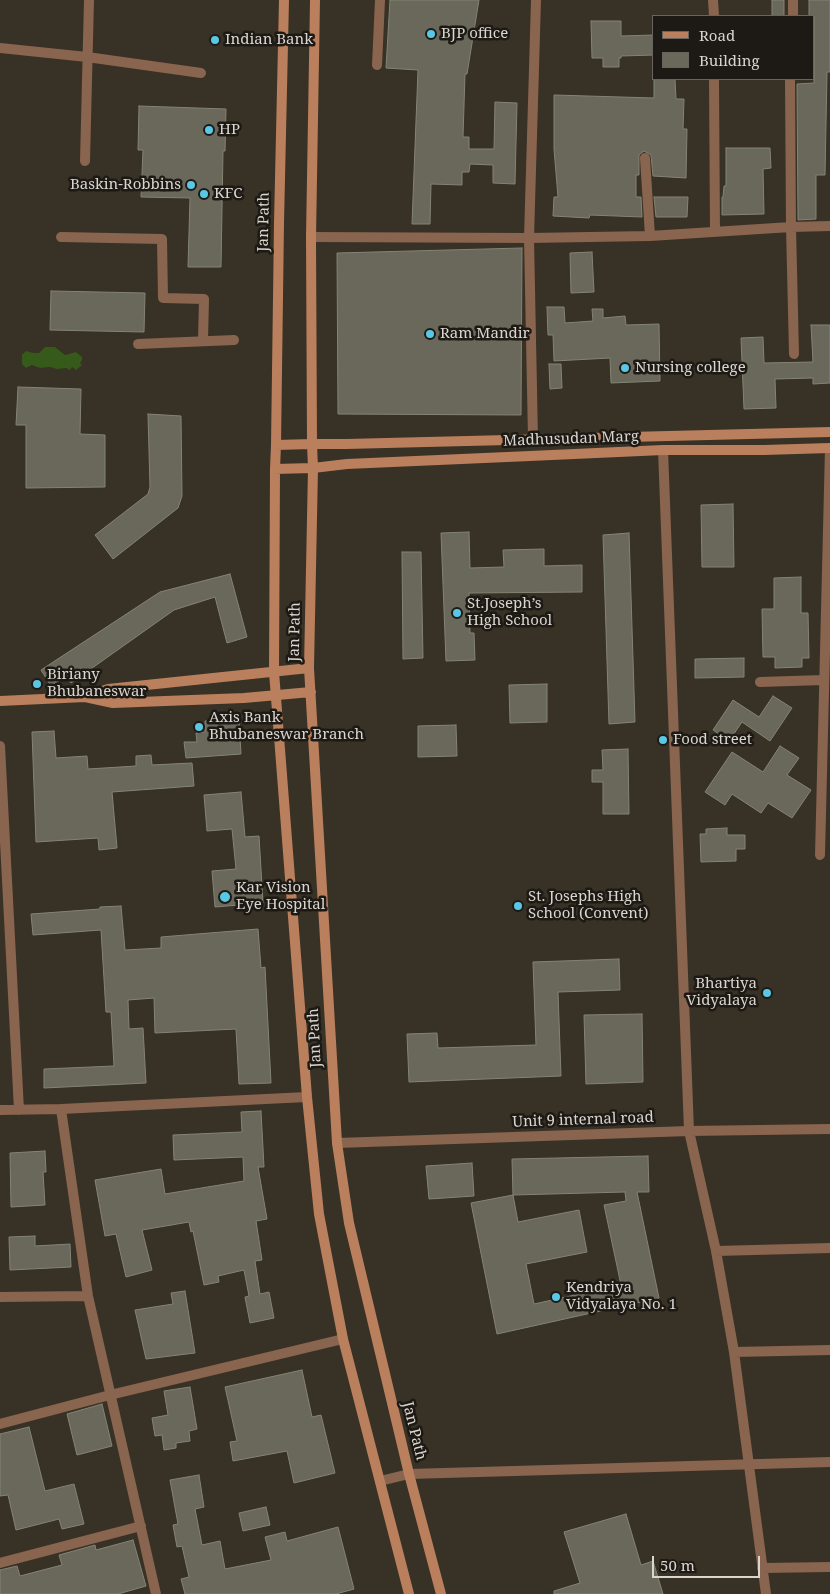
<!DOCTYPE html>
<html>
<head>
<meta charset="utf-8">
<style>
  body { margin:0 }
  #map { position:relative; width:830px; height:1594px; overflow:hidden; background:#383126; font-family:"Noto Serif",serif }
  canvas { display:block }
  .legend { position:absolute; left:652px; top:15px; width:162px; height:65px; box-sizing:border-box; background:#1d1914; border:1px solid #69645e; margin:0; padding:6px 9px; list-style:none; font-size:15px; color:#dad5ce }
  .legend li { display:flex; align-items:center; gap:10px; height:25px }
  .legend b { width:25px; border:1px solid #69645e }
  .scale { position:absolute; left:652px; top:1556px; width:108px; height:22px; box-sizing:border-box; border:2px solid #dad5ce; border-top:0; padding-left:6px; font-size:15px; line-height:18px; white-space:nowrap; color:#dad5ce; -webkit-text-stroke:4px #1d1914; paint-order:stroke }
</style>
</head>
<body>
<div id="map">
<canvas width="830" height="1594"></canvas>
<ul class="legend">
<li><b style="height:6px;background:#ba7f5c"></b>Road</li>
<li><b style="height:14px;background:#69685a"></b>Building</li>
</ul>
<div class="scale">50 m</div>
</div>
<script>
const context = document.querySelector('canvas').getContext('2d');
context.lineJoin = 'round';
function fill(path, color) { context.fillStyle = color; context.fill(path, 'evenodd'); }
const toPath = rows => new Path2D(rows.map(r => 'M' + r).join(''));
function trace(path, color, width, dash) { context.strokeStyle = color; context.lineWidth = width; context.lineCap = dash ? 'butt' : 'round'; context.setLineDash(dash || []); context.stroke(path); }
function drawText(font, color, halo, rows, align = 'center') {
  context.font = font + ' "Noto Serif",serif'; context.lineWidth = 5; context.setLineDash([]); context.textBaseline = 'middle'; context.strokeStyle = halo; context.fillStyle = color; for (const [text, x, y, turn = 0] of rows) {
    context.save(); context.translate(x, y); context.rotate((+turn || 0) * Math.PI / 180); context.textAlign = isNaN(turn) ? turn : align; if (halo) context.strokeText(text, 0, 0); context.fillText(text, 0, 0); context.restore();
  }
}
fill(toPath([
  [45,347,55,347,65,355,76,352,82,357,82,360,80,363,82,365,76,370,72,367,70,370,66,368,57,369,50,367,40,368,32,365,26,368,22,364,22,355,26,351,33,353,39,353]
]), '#355a19');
const building = toPath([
  [390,0,479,0,467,74,465,74,463,137,469,137,469,149,494,149,495,102,517,103,515,184,493,183,493,165,470,164,469,172,462,172,462,185,431,184,430,224,412,224,418,70,386,68,390,0],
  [772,0,784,0,784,16,772,16,772,0],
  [809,0,830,0,830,72,827,72,825,175,816,175,816,219,798,220,797,84,814,83,814,16,809,16,809,0],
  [591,21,621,21,621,36,654,35,654,55,621,56,621,58,619,58,619,67,603,67,603,58,592,58,591,21],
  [654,79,675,79,676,99,684,99,683,129,687,129,686,178,653,176,651,155,644,151,639,155,639,175,636,175,636,197,641,197,642,217,590,215,589,218,553,216,554,197,558,197,554,149,554,95,654,98,654,79],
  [139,106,226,109,225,151,223,151,221,267,188,267,190,198,141,197,143,150,138,150,139,106],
  [726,148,770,148,771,168,763,169,764,214,722,215,722,197,723,197,724,186,726,186,726,148],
  [654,197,688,197,687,217,656,217,654,197],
  [522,248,521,415,338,414,337,253,522,248],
  [592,252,594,292,571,293,570,253,592,252],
  [51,291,145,293,144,332,50,330,51,291],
  [547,307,564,307,565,323,593,321,592,309,603,309,603,318,625,316,626,325,659,324,660,381,611,383,610,358,554,361,553,335,548,335,547,307],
  [811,325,830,325,830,383,813,384,813,378,775,379,776,408,744,409,741,338,763,337,764,363,813,362,811,325],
  [549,364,561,364,562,388,550,389,549,364],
  [18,387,81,389,80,434,105,435,105,487,26,488,26,425,16,425,18,387],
  [148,414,181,416,182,496,178,508,113,559,95,535,148,494,150,487,148,414],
  [733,504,734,567,702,567,701,505,733,504],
  [469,532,470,568,504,567,503,550,544,549,544,566,582,565,582,592,469,593,470,633,474,633,475,660,446,661,441,533,469,532],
  [629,533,635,722,609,724,603,535,629,533],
  [402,552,421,552,423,658,403,659,402,552],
  [230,574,247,637,227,643,215,597,174,610,71,683,66,676,51,686,41,670,160,592,230,574],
  [801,577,801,613,808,613,809,658,802,658,802,667,775,668,775,657,763,657,762,609,774,609,774,578,801,577],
  [744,658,744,677,695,678,695,659,744,658],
  [547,684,547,722,510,723,509,685,547,684],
  [773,696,792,708,770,741,742,722,729,741,713,730,733,700,759,717,773,696],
  [239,719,241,754,186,758,184,742,197,742,196,733,205,732,205,721,239,719],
  [456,725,457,756,418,757,418,726,456,725],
  [54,731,56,758,87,756,88,769,136,766,136,756,151,755,152,765,192,763,194,786,112,792,117,848,99,850,98,838,36,842,32,732,54,731],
  [780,746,799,758,787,775,811,790,792,818,768,803,761,813,732,794,725,805,705,792,732,752,763,772,780,746],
  [628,749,629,814,603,814,603,782,592,782,592,770,603,770,602,750,628,749],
  [241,792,245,837,259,836,263,903,215,907,212,871,236,869,232,829,207,831,204,795,241,792],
  [727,828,727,835,745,835,745,849,736,849,736,861,701,862,700,834,706,834,706,829,727,828],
  [121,906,125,950,161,948,161,937,258,929,261,968,265,967,271,1083,239,1084,236,1029,155,1033,154,998,128,1000,129,1029,143,1028,146,1083,44,1088,44,1069,114,1066,111,1012,106,1012,101,930,33,935,31,914,100,909,100,907,121,906],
  [619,959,620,990,558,992,561,1076,409,1082,407,1034,437,1033,438,1048,536,1045,533,962,619,959],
  [642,1014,643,1082,586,1084,584,1015,642,1014],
  [261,1111,264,1167,258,1167,267,1219,256,1221,262,1260,255,1261,260,1294,269,1292,274,1318,250,1323,245,1297,249,1296,244,1270,218,1276,219,1282,204,1285,193,1231,191,1232,189,1222,142,1230,152,1270,126,1277,116,1234,105,1236,95,1180,161,1169,165,1194,244,1181,243,1157,174,1160,173,1135,242,1132,241,1112,261,1111],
  [45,1151,46,1172,43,1172,45,1205,11,1207,10,1153,45,1151],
  [648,1156,649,1192,637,1192,659,1298,497,1334,471,1203,513,1195,512,1159,648,1156],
  [625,1192,626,1201,604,1205,621,1285,534,1304,526,1264,587,1252,579,1210,518,1222,513,1195,625,1192],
  [472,1163,474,1196,429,1199,426,1166,472,1163],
  [35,1236,35,1246,70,1244,71,1267,10,1270,9,1237,35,1236],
  [185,1291,195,1353,146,1359,135,1310,173,1304,171,1293,185,1291],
  [302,1370,312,1417,321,1415,335,1473,294,1483,287,1451,233,1461,230,1442,237,1441,225,1387,302,1370],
  [190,1387,197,1429,189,1431,190,1441,176,1443,176,1448,164,1450,162,1435,155,1436,152,1418,168,1415,164,1391,190,1387],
  [102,1404,112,1446,77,1455,67,1414,102,1404],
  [29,1427,45,1491,74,1484,84,1524,62,1529,59,1519,16,1530,8,1495,0,1496,0,1434,29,1427],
  [199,1475,204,1507,195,1509,202,1545,220,1541,225,1569,271,1560,265,1537,285,1532,287,1541,338,1527,354,1589,336,1594,185,1594,181,1579,189,1577,182,1546,177,1547,173,1525,178,1524,170,1480,199,1475],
  [266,1507,270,1525,243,1531,239,1513,266,1507],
  [626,1514,641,1565,653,1561,663,1594,554,1594,554,1591,580,1583,564,1532,626,1514],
  [133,1540,146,1586,118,1594,0,1594,0,1570,17,1566,20,1576,62,1565,59,1555,95,1545,96,1550,133,1540]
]);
fill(building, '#69685a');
trace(building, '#848475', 1);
trace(toPath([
  [713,0,714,16],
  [793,16,793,0],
  [0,48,87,57,201,73],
  [377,65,380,0],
  [714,79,715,232],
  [645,158,650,236],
  [85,161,89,0],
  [61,237,162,239,163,298,204,299,203,340],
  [311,237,529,238,650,236,791,227,790,79],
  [138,344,234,340],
  [794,354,791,227,830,226],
  [533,439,529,238,536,0],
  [663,450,689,1131,716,1251,734,1352,766,1594],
  [760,682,823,680],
  [0,746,19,1110],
  [820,855,830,448],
  [61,1109,88,1296,156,1594],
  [0,1110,61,1109,307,1097],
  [337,1143,689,1131,830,1129],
  [716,1251,830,1248],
  [0,1297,88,1296],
  [734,1352,830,1350],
  [0,1424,110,1395,343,1339],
  [380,1481,409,1474,830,1462],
  [0,1563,141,1526],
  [762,1568,830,1567]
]), '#89644f', 10);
trace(toPath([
  [315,0,311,237,312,444,346,444,830,432],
  [276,445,279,223,284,0],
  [275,469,274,672,307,1097,319,1214,343,1339,409,1594],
  [85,697,113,703,244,698,311,692],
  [0,701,85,697,108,689,309,668],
  [441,1594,409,1474,349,1223,337,1143,309,668,313,468,312,444,276,445,275,469,313,468,347,464,530,456,663,450,764,450,830,448]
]), '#ba7f5c', 10);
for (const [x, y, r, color] of [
  [431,34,5,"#59c8e5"],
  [215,40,5,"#59c8e5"],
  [209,130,5,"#59c8e5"],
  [191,185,5,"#59c8e5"],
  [204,194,5,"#59c8e5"],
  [430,334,5,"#59c8e5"],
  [625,368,5,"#59c8e5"],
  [457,613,5,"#59c8e5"],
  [37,684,5,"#59c8e5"],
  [199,727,5,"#59c8e5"],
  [663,740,5,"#59c8e5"],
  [225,897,6,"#59c8e5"],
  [518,906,5,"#59c8e5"],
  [767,993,5,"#59c8e5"],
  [556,1297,5,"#59c8e5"]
]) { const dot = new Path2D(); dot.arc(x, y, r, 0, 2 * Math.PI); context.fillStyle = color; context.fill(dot); trace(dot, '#1d1914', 2); }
drawText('15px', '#dad5ce', '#1d1914', [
  ["BJP office",441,34],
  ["Indian Bank",225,40],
  ["HP",219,130],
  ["Baskin-Robbins",181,185,"right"],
  ["KFC",214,194],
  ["Ram Mandir",440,334],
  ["Nursing college",635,368],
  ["St.Joseph’s",467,604],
  ["High School",467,621],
  ["Biriany",47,675],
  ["Bhubaneswar",47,692],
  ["Axis Bank",209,718],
  ["Bhubaneswar Branch",209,735],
  ["Food street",673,740],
  ["Kar Vision",236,888],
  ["Eye Hospital",236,905],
  ["St. Josephs High",528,897],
  ["School (Convent)",528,914],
  ["Bhartiya",757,984,"right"],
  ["Vidyalaya",757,1001,"right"],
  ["Kendriya",566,1288],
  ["Vidyalaya No. 1",566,1305]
], 'left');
drawText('15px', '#dad5ce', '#1d1914', [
  ["Jan Path",264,222,-89],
  ["Madhusudan Marg",571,439,-2],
  ["Jan Path",295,632,-89],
  ["Jan Path",315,1038,-93],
  ["Unit 9 internal road",583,1120,-2],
  ["Jan Path",414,1431,76]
]);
</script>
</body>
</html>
